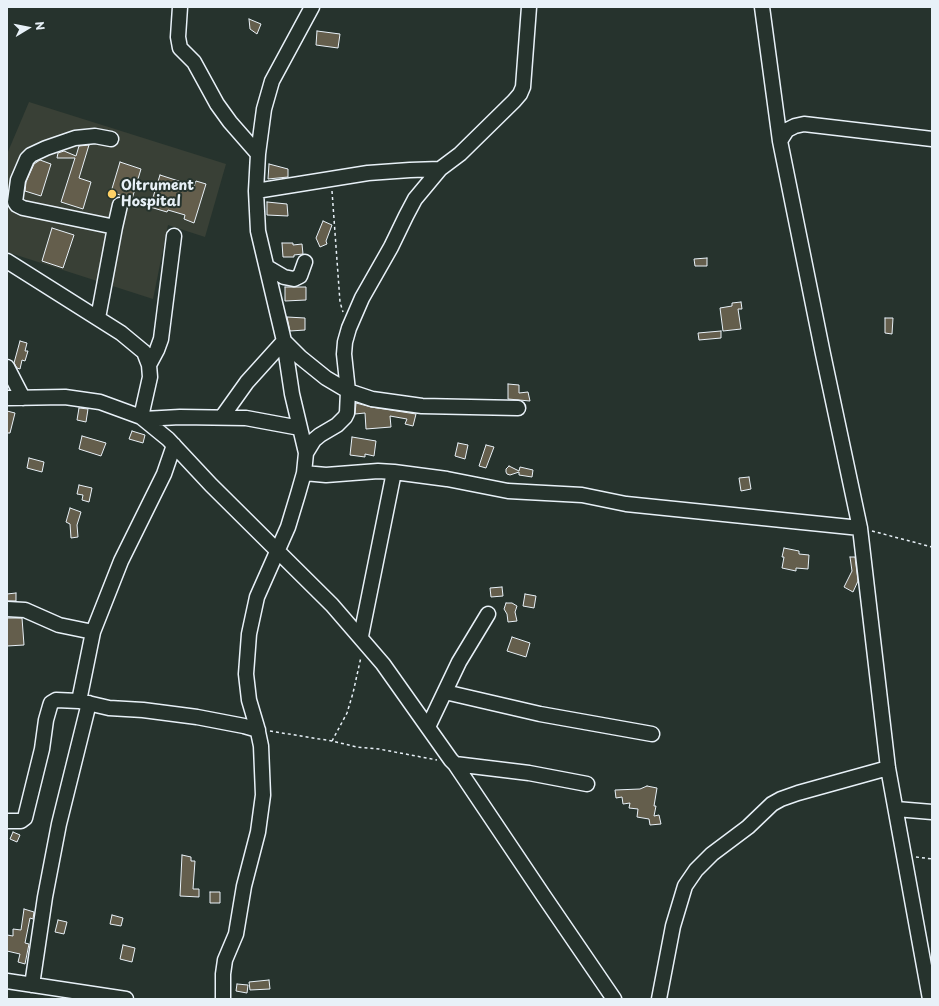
<!DOCTYPE html>
<html>
<head>
<meta charset="utf-8">
<style>
  body { margin:0 }
  #map { position:relative; width:939px; height:1006px; overflow:hidden; background:#26332d; font-family:"Playpen Sans",sans-serif }
  canvas { display:block }
  .frame { position:absolute; inset:0; border:8px solid #e8f1f8; pointer-events:none }
  .north { position:absolute; left:8px; top:8px; width:40px; height:40px; -webkit-text-stroke:3px #26332d; paint-order:stroke; rotate:80deg; font-size:11px; font-weight:700; line-height:16px; text-align:center; color:#e8f1f8 }
  .north::after { content:''; display:block; margin:auto; width:14px; height:18px; background:#e8f1f8; clip-path:polygon(50% 0,100% 100%,50% 72%,0 100%) }
</style>
</head>
<body>
<div id="map">
<canvas width="939" height="1006"></canvas>
<div class="frame"></div>
<div class="north">N</div>
</div>
<script>
const context = document.querySelector('canvas').getContext('2d');
context.lineJoin = 'round';
function fill(path, color) { context.fillStyle = color; context.fill(path, 'evenodd'); }
const toPath = rows => new Path2D(rows.map(r => 'M' + r).join(''));
function trace(path, color, width, dash) { context.strokeStyle = color; context.lineWidth = width; context.lineCap = dash ? 'butt' : 'round'; context.setLineDash(dash || []); context.stroke(path); }
function drawText(font, color, halo, rows, align = 'center') {
  context.font = font + ' "Playpen Sans",sans-serif'; context.lineWidth = 4; context.setLineDash([]); context.textBaseline = 'middle'; context.strokeStyle = halo; context.fillStyle = color; for (const [text, x, y, turn = 0] of rows) {
    context.save(); context.translate(x, y); context.rotate((+turn || 0) * Math.PI / 180); context.textAlign = isNaN(turn) ? turn : align; if (halo) context.strokeText(text, 0, 0); context.fillText(text, 0, 0); context.restore();
  }
}
fill(toPath([
  [29,102,226,164,205,237,168,225,153,299,7,252,7,154]
]), '#394036');
const building = toPath([
  [249,19,261,24,257,34,250,29,249,19],
  [317,31,340,34,338,48,316,45,317,31],
  [89,145,79,178,91,182,83,209,61,202,75,158,57,158,58,153,64,151,76,156,79,146,89,145],
  [40,160,51,164,41,196,25,191,26,182,34,164,40,160],
  [120,162,141,169,132,199,111,192,120,162],
  [269,164,288,169,288,177,268,179,269,164],
  [160,175,194,186,196,181,206,184,194,223,184,219,185,215,168,210,167,212,150,207,160,175],
  [267,202,287,204,288,216,267,215,267,202],
  [323,221,332,225,326,241,327,244,320,247,316,238,323,221],
  [52,228,74,235,63,268,42,261,52,228],
  [282,243,293,243,293,245,302,244,303,254,294,255,294,257,283,257,282,243],
  [707,258,707,266,695,266,694,259,707,258],
  [285,287,306,287,306,300,285,301,285,287],
  [741,302,742,309,738,309,741,329,723,331,720,308,732,306,732,303,741,302],
  [287,317,305,318,305,330,290,331,287,317],
  [885,318,893,318,892,334,885,333,885,318],
  [721,331,721,338,699,340,698,333,721,331],
  [20,341,27,343,25,351,28,351,25,361,22,360,20,369,17,368,14,363,20,341],
  [508,384,519,385,519,393,528,392,530,401,508,399,508,384],
  [356,403,371,407,416,414,413,426,405,424,407,419,390,416,391,427,366,429,365,413,355,414,356,403],
  [79,408,88,409,86,422,77,420,79,408],
  [7,411,15,413,10,433,7,433,7,411],
  [132,431,145,435,143,443,129,439,132,431],
  [82,436,106,443,101,456,79,449,82,436],
  [352,437,376,441,374,456,365,454,365,457,350,455,352,437],
  [458,443,468,445,465,459,455,456,458,443],
  [486,445,494,447,486,468,479,466,486,445],
  [29,458,44,462,42,472,27,468,29,458],
  [509,466,519,471,520,467,533,470,532,477,519,475,519,472,510,475,507,474,506,472,506,469,509,466],
  [749,477,751,489,741,491,739,478,749,477],
  [79,485,92,488,89,502,82,500,83,495,77,494,79,485],
  [70,508,81,512,77,525,78,537,71,538,70,524,66,522,70,508],
  [784,548,799,551,799,554,809,555,808,569,796,568,796,571,782,568,784,557,782,557,784,548],
  [850,557,855,557,858,581,853,592,844,587,852,571,850,557],
  [502,587,503,596,491,597,490,588,502,587],
  [16,593,16,601,7,601,7,594,16,593],
  [525,594,536,596,534,608,523,606,525,594],
  [506,603,512,603,517,606,515,612,517,621,508,622,507,614,504,609,506,603],
  [7,618,22,618,24,645,7,646,7,618],
  [512,637,530,643,526,657,507,651,512,637],
  [647,786,657,788,654,806,656,806,654,816,659,815,661,824,650,825,649,819,637,817,638,809,629,808,630,803,623,804,622,797,616,798,615,790,640,789,647,786],
  [13,832,20,835,17,842,10,839,13,832],
  [182,855,191,857,191,861,195,861,193,889,199,889,199,897,180,896,182,855],
  [210,892,220,892,220,903,210,903,210,892],
  [24,909,34,912,33,919,30,918,25,943,29,944,25,964,18,962,20,954,7,951,7,935,13,936,13,929,21,930,24,909],
  [112,915,123,918,121,926,110,924,112,915],
  [58,920,67,922,64,934,55,932,58,920],
  [123,945,135,948,132,962,120,959,123,945],
  [269,980,270,989,250,990,249,982,269,980],
  [237,984,248,985,247,993,236,991,237,984]
]);
fill(building, '#645e4c');
trace(building, '#e8f1f8', 1);
const minor = toPath([
  [180,7,178,37,180,48,194,62,217,104,230,122,258,154],
  [762,7,780,141,823,354,860,528,888,768,930,999],
  [111,139,95,136,75,138,46,148,31,155,27,159,18,180,15,202,17,205,23,208,115,227],
  [780,141,787,130,795,126,804,124,932,139],
  [256,191,368,173,410,170,440,169],
  [7,261,121,333,144,352,149,365,150,377,141,417],
  [267,267,284,277,294,279,300,276,305,262],
  [98,318,115,227,120,205],
  [149,365,157,350,161,339,174,236],
  [7,367,23,398],
  [7,398,65,397,100,402,141,417,168,439,211,485,332,605,383,664,451,760,455,764,543,895,614,999],
  [222,417,247,382,284,341,300,357,326,378,348,391,372,399,422,406,518,408],
  [144,419,180,417,246,418,300,428],
  [306,453,314,440,320,435,337,425,345,417,347,413,348,391,344,354,345,342,349,328,362,298,391,247,406,216,415,199,440,169,460,154,514,101,520,94,523,87,529,7],
  [304,473,326,475,378,471,394,472,447,479,508,491,582,495,626,504,860,528],
  [7,609,25,610,59,625,93,632],
  [361,636,394,472],
  [445,692,540,714,652,734],
  [79,701,93,632,121,561,164,474,174,445],
  [428,727,459,662,488,614],
  [455,764,529,773,587,784],
  [896,809,932,812],
  [7,821,21,821,25,818,42,749,46,720,50,706,51,703,56,700,79,701,109,708,143,710,197,717,244,726,258,730],
  [7,981,126,999],
  [32,985,45,897,59,824,89,703],
  [223,999,223,974,225,960,236,934,244,886,258,832,263,795,261,746,257,727,249,700,246,674,249,634,257,597,288,527,298,494,304,473,306,453,292,394,284,341,258,231,256,191,258,154,264,109,272,81,312,7],
  [659,999,673,926,685,886,696,870,712,854,748,827,772,804,781,799,798,793,888,768]
]);
trace(minor, '#e8f1f8', 17);
trace(toPath([
  [332,191,340,302,343,312],
  [872,531,932,547],
  [270,731,332,741,357,747,379,749,437,760],
  [332,741,347,713,353,693,361,657],
  [916,857,932,859]
]), '#e8f1f8', 1.5, [3, 3]);
trace(minor, '#26332d', 14);
for (const [x, y, r, color] of [
  [112,194,5,"#ffd166"]
]) { const dot = new Path2D(); dot.arc(x, y, r, 0, 2 * Math.PI); context.fillStyle = color; context.fill(dot); trace(dot, '#26332d', 1.5); }
drawText('bold 14px', '#e8f1f8', '#26332d', [
  ["Oltrument",121,186],
  ["Hospital",121,202]
], 'left');
</script>
</body>
</html>
